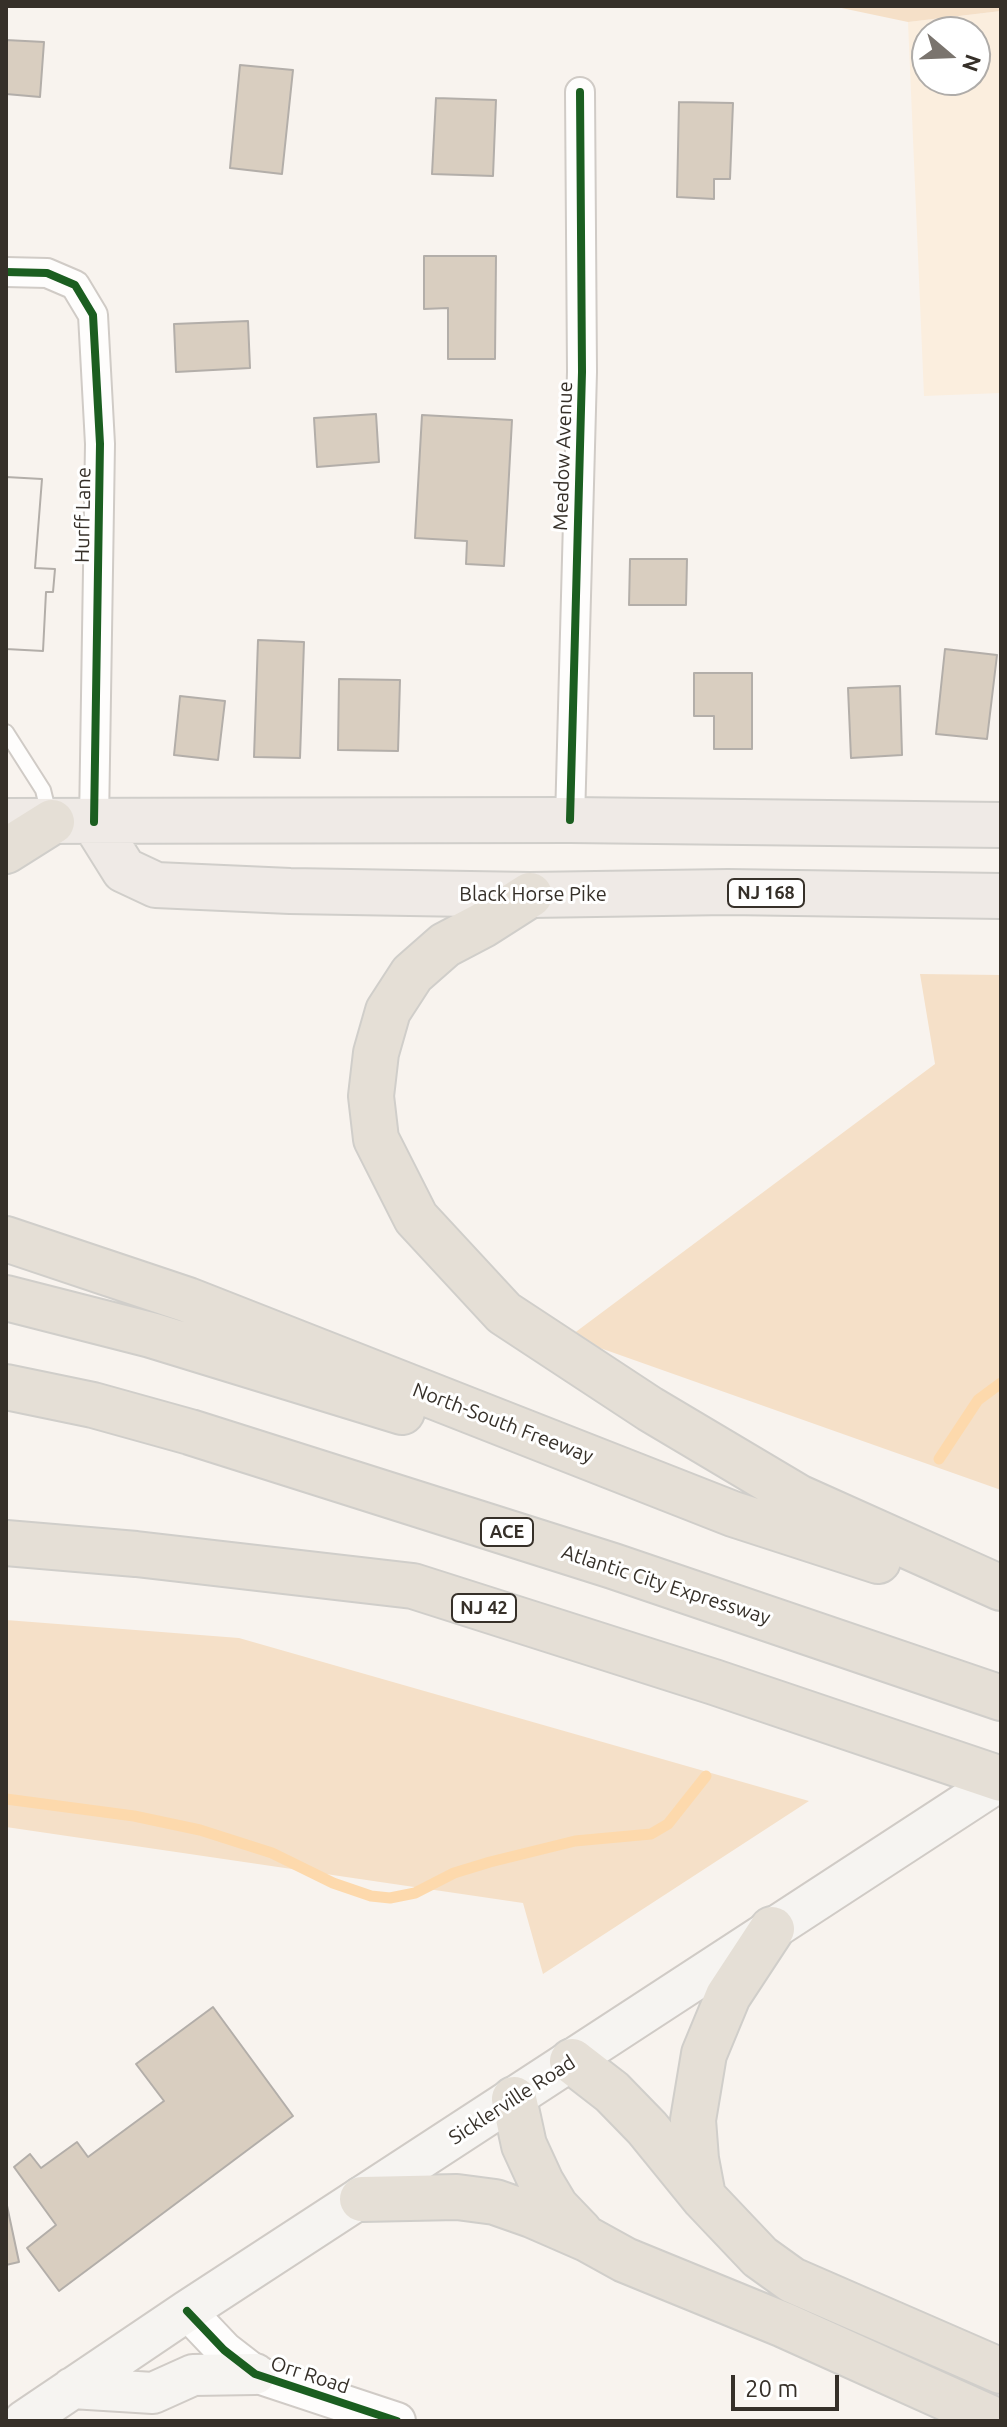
<!DOCTYPE html>
<html>
<head>
<meta charset="utf-8">
<style>
  body { margin:0 }
  #map { position:relative; width:1007px; height:2427px; overflow:hidden; background:#f8f3ee; font-family:Ubuntu,sans-serif }
  canvas { display:block }
  .frame { position:absolute; inset:0; border:8px solid #363029; pointer-events:none }
  .north { position:absolute; left:911px; top:16px; width:80px; height:80px; box-sizing:border-box; background:#fff; border:2px solid #afaca9; border-radius:50%; rotate:109deg; font-size:22px; font-weight:700; line-height:32px; text-align:center; color:#363029 }
  .north::after { content:''; display:block; margin:auto; width:28px; height:36px; background:#7a746e; clip-path:polygon(50% 0,100% 100%,50% 72%,0 100%) }
  .scale { position:absolute; left:731px; top:2375px; width:108px; height:36px; box-sizing:border-box; border:4px solid #363029; border-top:0; padding-left:10px; font-size:24px; line-height:28px; white-space:nowrap; color:#363029; -webkit-text-stroke:6px #fff; paint-order:stroke }
</style>
</head>
<body>
<div id="map">
<canvas width="1007" height="2427"></canvas>
<div class="frame"></div>
<div class="north">N</div>
<div class="scale">20 m</div>
</div>
<script>
const context = document.querySelector('canvas').getContext('2d');
context.lineJoin = 'round';
function fill(path, color) { context.fillStyle = color; context.fill(path, 'evenodd'); }
const toPath = rows => new Path2D(rows.map(r => 'M' + r).join(''));
function trace(path, color, width, dash) { context.strokeStyle = color; context.lineWidth = width; context.lineCap = dash ? 'butt' : 'round'; context.setLineDash(dash || []); context.stroke(path); }
function drawText(font, color, halo, rows, align = 'center') {
  context.font = font + ' Ubuntu,sans-serif'; context.lineWidth = 6; context.setLineDash([]); context.textBaseline = 'middle'; context.strokeStyle = halo; context.fillStyle = color; for (const [text, x, y, turn = 0] of rows) {
    context.save(); context.translate(x, y); context.rotate((+turn || 0) * Math.PI / 180); context.textAlign = isNaN(turn) ? turn : align; if (halo) context.strokeText(text, 0, 0); context.fillText(text, 0, 0); context.restore();
  }
}
fill(toPath([
  [1001,11,1001,393,924,396,908,22],
  [927,32,975,32,975,80,927,80]
]), '#fbeede');
fill(toPath([
  [832,6,1001,6,1001,11,908,22],
  [920,974,1001,975,1001,1490,569,1337,935,1064],
  [6,1620,239,1638,809,1801,543,1974,523,1903,6,1827]
]), '#f5e0c8');
trace(toPath([
  [939,1459,978,1400,1001,1383],
  [6,1799,134,1816,200,1830,272,1853,333,1883,371,1896,390,1898,415,1893,454,1873,490,1862,575,1841,651,1834,668,1824,706,1776]
]), '#fdd9ac', 11);
const building = toPath([
  [6,40,44,42,40,97,6,94,6,40],
  [240,65,293,70,282,174,230,168,240,65],
  [436,98,496,100,493,176,432,174,436,98],
  [679,102,733,103,730,179,714,179,714,199,677,197,679,102],
  [424,256,496,256,495,359,448,359,448,308,424,309,424,256],
  [248,321,250,368,176,372,174,324,248,321],
  [376,414,379,462,317,467,314,418,376,414],
  [422,415,512,420,504,566,466,564,467,541,415,538,422,415],
  [6,477,42,479,35,568,55,569,53,592,46,592,43,651,6,649,6,477],
  [6,477,42,479,35,568,55,569,53,592,46,592,43,651,6,649,6,477],
  [630,559,687,559,686,605,629,605,630,559],
  [258,640,304,642,300,758,254,757,258,640],
  [945,649,997,655,987,739,936,734,945,649],
  [694,673,752,673,752,749,714,749,714,716,694,716,694,673],
  [339,679,400,680,398,751,338,750,339,679],
  [900,686,902,755,851,758,848,688,900,686],
  [180,696,225,701,218,760,174,755,180,696],
  [213,2007,293,2116,59,2291,27,2248,56,2225,14,2167,30,2154,41,2168,77,2142,88,2157,164,2101,136,2064,213,2007],
  [6,2201,19,2262,6,2265,6,2201]
]);
fill(building, '#d9cec0');
trace(building, '#b3aea9', 2);
const service = toPath([
  [6,732,43,790,50,818]
]);
const minor = toPath([
  [6,272,47,273,75,285,93,315,100,444,94,822],
  [570,820,582,372,580,92]
]);
const tertiary = toPath([
  [187,2311,224,2350,255,2374,397,2421]
]);
const secondary = toPath([
  [72,2388,153,2393,193,2375,255,2374],
  [24,2421,187,2311,1001,1780]
]);
const primary = toPath([
  [6,821,570,820,1001,825],
  [94,822,124,870,156,885,290,891,530,895,728,892,1001,896]
]);
const motorway = toPath([
  [6,851,52,822],
  [530,895,483,925,445,945,412,974,388,1011,376,1053,371,1096,376,1139,416,1218,504,1313,650,1409,798,1497,1001,1588],
  [6,1239,188,1300,733,1514,878,1561],
  [6,1298,151,1335,402,1412],
  [6,1387,93,1405,190,1432,613,1566,1001,1698],
  [6,1543,136,1554,413,1586,714,1682,1001,1779],
  [572,2061,612,2092,647,2128,704,2198,760,2257,792,2280,1001,2371],
  [514,2099,524,2145,541,2182,556,2207,580,2232],
  [703,2196,696,2159,693,2120,704,2054,728,1996,772,1929],
  [362,2199,457,2197,495,2202,532,2215,587,2239,625,2260,784,2325,997,2421]
]);
trace(service, '#d0cbc6', 18);
trace(minor, '#d0cbc6', 32);
trace(tertiary, '#d0cbc6', 40);
trace(secondary, '#d0cbc6', 44);
trace(primary, '#d0ceca', 48);
trace(motorway, '#d0ceca', 48);
trace(service, '#fefdfc', 14);
trace(minor, '#fefdfc', 28);
trace(tertiary, '#fefdfc', 36);
trace(secondary, '#f6f4f1', 40);
trace(primary, '#efeae6', 44);
trace(motorway, '#e5dfd6', 44);
trace(toPath([
  [6,272,47,273,75,285,93,315,100,444,94,822],
  [570,820,582,372,580,92],
  [187,2311,224,2350,255,2374,397,2421]
]), '#1b5e20', 8);
for (const [x, y, w] of [
  [766,893,76],
  [507,1532,52],
  [484,1608,64]
]) { const box = new Path2D(); box.roundRect(x - w / 2, y - 14, w, 28, 6); context.fillStyle = '#fff'; context.fill(box); trace(box, '#363029', 2); }
drawText('bold 18px', '#363029', null, [
  ["NJ 168",766,893],
  ["ACE",507,1532],
  ["NJ 42",484,1608]
]);
drawText('20px', '#363029', '#fff', [
  ["Meadow Avenue",563,456,-88],
  ["Hurff Lane",83,515,-89],
  ["Black Horse Pike",533,894],
  ["North-South Freeway",503,1423,21],
  ["Atlantic City Expressway",666,1585,18],
  ["Sicklerville Road",512,2100,-33],
  ["Orr Road",310,2375,18]
]);
</script>
</body>
</html>
